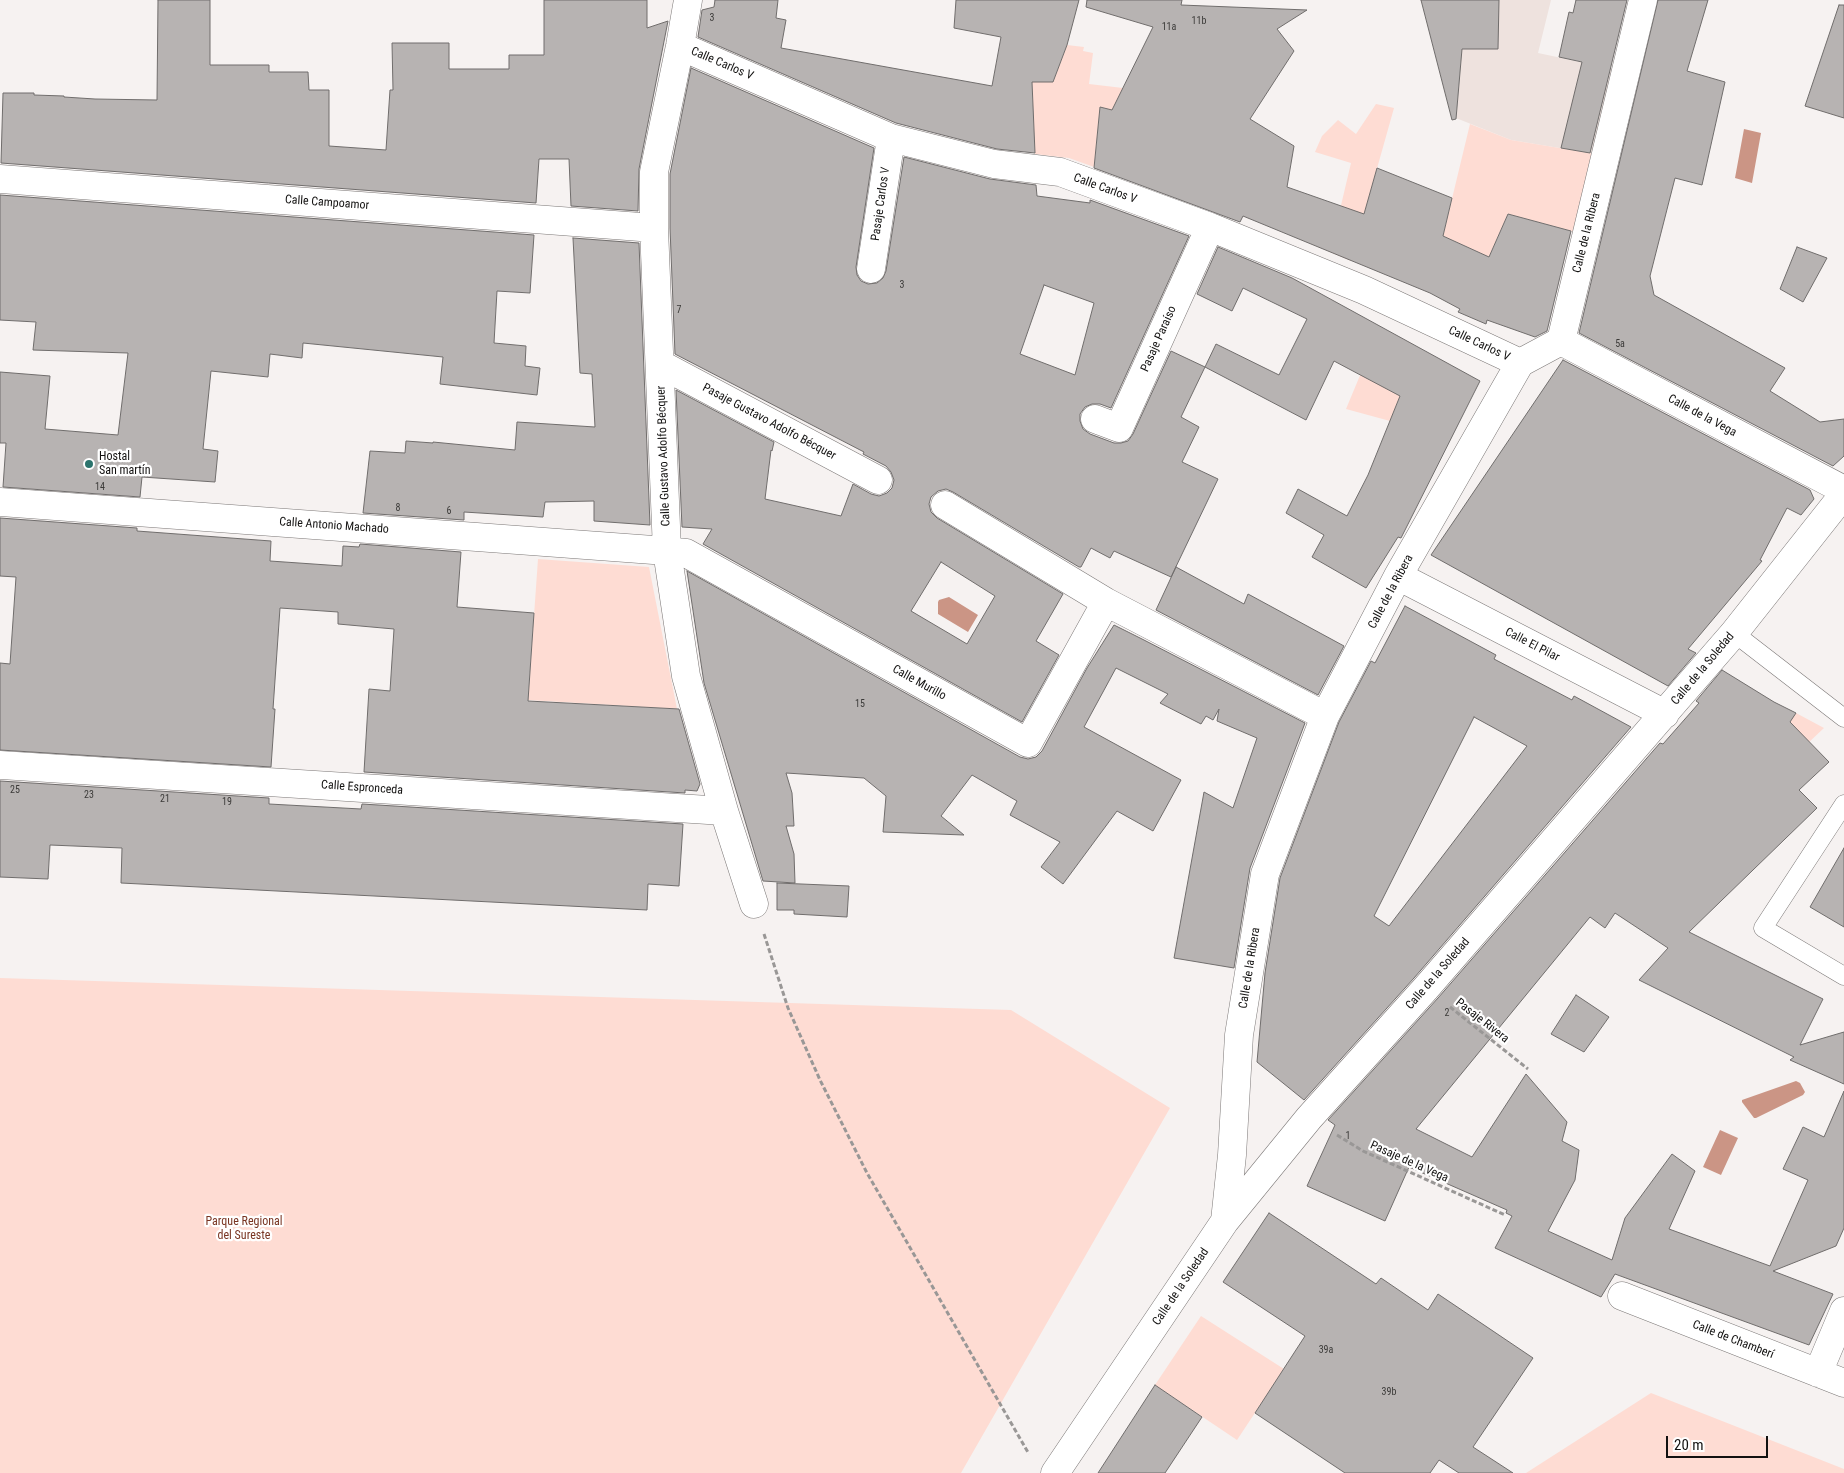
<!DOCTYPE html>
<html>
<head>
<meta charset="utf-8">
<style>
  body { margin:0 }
  #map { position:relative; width:1844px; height:1473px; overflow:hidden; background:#f6f2f1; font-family:"Roboto Condensed",sans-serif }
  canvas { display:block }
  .scale { position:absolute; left:1666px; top:1436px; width:102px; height:22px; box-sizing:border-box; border:2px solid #121110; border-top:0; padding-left:6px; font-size:15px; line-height:18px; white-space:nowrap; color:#121110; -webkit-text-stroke:4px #fff; paint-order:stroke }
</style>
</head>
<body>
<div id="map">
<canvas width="1844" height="1473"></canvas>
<div class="scale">20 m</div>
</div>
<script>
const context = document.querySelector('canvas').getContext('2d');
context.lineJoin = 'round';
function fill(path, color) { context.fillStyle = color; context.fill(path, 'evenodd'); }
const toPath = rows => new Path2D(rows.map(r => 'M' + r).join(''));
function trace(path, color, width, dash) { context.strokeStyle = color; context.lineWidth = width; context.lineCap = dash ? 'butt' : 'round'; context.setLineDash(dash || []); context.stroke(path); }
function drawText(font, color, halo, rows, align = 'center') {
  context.font = font + ' "Roboto Condensed",sans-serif'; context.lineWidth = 4.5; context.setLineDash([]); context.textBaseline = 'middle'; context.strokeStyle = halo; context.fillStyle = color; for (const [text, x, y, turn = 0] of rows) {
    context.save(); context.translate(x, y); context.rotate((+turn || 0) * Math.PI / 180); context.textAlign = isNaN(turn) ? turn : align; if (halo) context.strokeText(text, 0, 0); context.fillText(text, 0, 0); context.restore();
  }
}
fill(toPath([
  [1464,0,1551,0,1538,53,1614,69,1596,154,1511,140,1456,118,1463,37]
]), '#eee2de');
fill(toPath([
  [1067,45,1084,47,1083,51,1093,53,1089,84,1123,88,1136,94,1131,116,1100,107,1094,167,1069,158,1035,154,1032,82,1053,82],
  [1376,104,1394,108,1351,261,1330,252,1351,163,1315,152,1322,136,1338,120,1356,134],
  [1470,124,1511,140,1596,154,1578,233,1508,214,1489,257,1443,236],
  [1419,348,1390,421,1346,409,1366,361],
  [538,559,649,567,677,709,528,700],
  [1796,713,1824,728,1769,780,1773,739],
  [0,978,1011,1010,1170,1108,961,1473,0,1473],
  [1201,1316,1284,1369,1237,1440,1155,1385],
  [1651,1393,1844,1469,1844,1473,1526,1473]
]), '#fedcd3');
fill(toPath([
  [1744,129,1761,133,1752,183,1735,178],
  [949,597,978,615,968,632,938,614,938,602,939,600],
  [1796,1081,1800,1083,1805,1092,1803,1095,1756,1118,1754,1118,1742,1102,1742,1100],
  [1720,1130,1738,1138,1721,1175,1703,1167]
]), '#cb9585');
const building = toPath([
  [158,0,210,0,210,65,269,65,269,72,308,72,309,90,329,90,329,146,386,150,390,90,393,90,392,43,449,43,449,69,509,69,509,55,544,55,544,0,647,0,647,28,668,21,639,169,638,211,571,206,569,159,539,159,536,203,1,163,3,93,34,93,34,95,64,96,64,97,95,99,157,100,158,0],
  [715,0,778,0,776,18,786,20,781,48,992,86,1001,37,954,28,956,0,1079,0,1067,45,1053,82,1032,82,1035,153,997,149,896,123,698,37,702,10,714,7,715,0],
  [1087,0,1182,0,1181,5,1307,10,1277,29,1294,51,1250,119,1294,146,1287,187,1364,214,1377,168,1452,198,1443,236,1489,257,1508,214,1571,231,1547,331,1535,337,1487,320,1486,324,1458,312,1460,309,1430,293,1243,216,1240,222,1094,168,1100,107,1112,110,1153,27,1086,7,1087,0],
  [1421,0,1499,0,1498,49,1462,49,1456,119,1452,120,1421,0],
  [1576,0,1627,0,1590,153,1561,148,1582,62,1559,57,1569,12,1573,13,1576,0],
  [1658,0,1708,0,1687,71,1725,82,1702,185,1675,178,1650,276,1654,295,1785,368,1770,391,1820,422,1844,419,1844,456,1833,466,1579,333,1658,0],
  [1839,5,1844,5,1844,118,1805,106,1839,5],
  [691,68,874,148,856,267,857,275,861,281,868,284,877,283,883,278,886,271,904,157,990,179,1036,185,1037,196,1090,203,1090,200,1189,236,1111,408,1100,404,1092,404,1085,407,1080,414,1080,421,1083,429,1090,434,1114,443,1121,443,1128,441,1133,434,1171,351,1205,367,1181,417,1199,427,1182,462,1218,479,1171,577,1114,551,1110,558,1091,548,1081,567,1079,567,953,492,946,489,938,491,931,497,929,504,931,512,937,518,1063,594,1036,641,1059,655,1022,722,703,544,712,529,682,527,676,390,774,442,772,451,771,450,765,499,841,516,853,484,871,494,879,496,887,493,892,488,894,480,891,472,886,466,863,454,864,452,675,354,670,228,670,174,691,68],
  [1044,285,1094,303,1075,375,1020,354,1044,285],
  [941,562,995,596,967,644,911,611,941,562],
  [0,195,534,235,530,293,497,291,494,343,526,346,525,366,540,368,537,395,440,384,443,357,303,343,302,358,270,354,268,377,211,371,203,449,218,451,215,482,142,477,140,497,3,487,6,443,0,443,0,372,50,376,45,429,118,435,128,353,33,350,36,322,0,320,0,195],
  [573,238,639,243,650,525,594,521,594,501,545,502,543,517,464,512,464,520,363,513,370,451,405,453,406,441,433,443,433,442,515,450,517,422,595,427,592,374,580,373,573,238],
  [1218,247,1292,278,1480,381,1401,538,1398,537,1366,588,1312,557,1324,535,1286,513,1298,489,1347,516,1368,475,1400,396,1334,361,1306,420,1205,367,1216,344,1279,375,1307,319,1243,288,1232,311,1197,294,1218,247],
  [1797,247,1827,258,1803,302,1780,289,1797,247],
  [1563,360,1810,490,1814,499,1801,515,1787,508,1760,560,1762,561,1688,649,1696,653,1668,686,1431,555,1563,360],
  [0,518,137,528,137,531,271,541,270,561,342,566,343,546,359,547,360,544,461,552,457,607,534,613,528,701,679,709,700,784,697,791,685,790,685,793,364,772,369,689,390,691,394,629,338,624,338,612,280,608,273,709,275,709,271,767,0,750,0,663,10,664,16,577,0,576,0,518],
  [1176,567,1244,604,1248,594,1344,646,1318,695,1156,610,1176,567],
  [687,571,1020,757,1028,759,1036,757,1042,751,1087,668,1114,625,1142,639,1305,723,1250,868,1234,968,1174,958,1204,792,1233,808,1257,738,1217,721,1219,709,1213,720,1206,716,1201,724,1160,703,1168,694,1116,668,1084,727,1181,780,1153,831,1117,811,1063,884,1041,867,1060,842,1010,815,1017,801,972,775,941,816,964,835,883,832,886,796,864,778,786,773,792,793,794,826,786,826,794,854,795,883,763,881,704,683,687,571],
  [1405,606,1496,655,1494,659,1572,700,1574,696,1631,727,1414,978,1304,1100,1257,1062,1265,973,1280,878,1339,722,1371,661,1375,663,1405,606],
  [1474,717,1527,746,1389,926,1374,916,1474,717],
  [1722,670,1774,702,1796,713,1790,722,1829,762,1799,790,1817,808,1689,932,1823,999,1800,1045,1844,1032,1844,1084,1790,1060,1794,1057,1639,980,1668,948,1615,913,1605,928,1590,917,1416,1129,1472,1157,1526,1074,1567,1122,1562,1141,1579,1150,1575,1180,1548,1231,1612,1260,1625,1218,1672,1154,1695,1171,1669,1229,1770,1266,1808,1180,1783,1169,1803,1127,1824,1137,1844,1091,1844,1228,1836,1246,1773,1271,1833,1294,1809,1345,1615,1274,1601,1297,1495,1248,1512,1216,1506,1213,1507,1210,1409,1167,1385,1221,1307,1186,1335,1125,1328,1120,1438,998,1660,743,1663,744,1699,703,1696,701,1722,670],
  [0,781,269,798,269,804,361,809,362,804,683,824,679,886,648,884,647,910,121,883,122,848,50,845,48,879,0,877,0,781],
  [1844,848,1844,927,1810,907,1844,848],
  [777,883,849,886,847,917,794,914,794,910,777,910,777,883],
  [1576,995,1609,1017,1584,1052,1551,1034,1576,995],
  [1269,1213,1376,1284,1381,1278,1428,1310,1438,1294,1533,1358,1473,1447,1513,1473,1459,1473,1439,1460,1430,1473,1345,1473,1255,1413,1305,1336,1223,1282,1269,1213],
  [1155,1385,1202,1417,1165,1473,1098,1473,1155,1385]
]);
fill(building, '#b7b3b2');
trace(building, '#706d6c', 1);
const service = toPath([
  [1734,633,1844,718],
  [1844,804,1763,928,1844,976]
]);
const minor = toPath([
  [688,0,680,46,654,172,654,228,667,551,686,676,724,811,754,904],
  [680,46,891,138,994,164,1060,172,1210,227,1364,290,1520,363],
  [0,179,654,228],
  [871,269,891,138],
  [1561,341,1844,490],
  [660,364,878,480],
  [1095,419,1119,428,1210,227],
  [0,502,667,551,686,553,1028,743,1106,602],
  [945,505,1106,602,1325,716],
  [1398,576,1665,714],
  [0,765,724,811],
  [1225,1221,1232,1155,1239,1035,1265,874,1325,716,1398,576,1520,363,1561,341,1643,0],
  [1622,1296,1844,1383],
  [1818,1373,1844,1311],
  [1055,1473,1225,1221,1309,1118,1426,988,1734,633,1844,494]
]);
trace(service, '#7c7877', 19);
trace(minor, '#7c7877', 29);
trace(toPath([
  [764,934,788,1008,820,1080,867,1173,1029,1454],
  [1450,1007,1528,1069],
  [1337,1135,1363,1151,1505,1215]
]), '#999796', 3, [5, 2.5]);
trace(service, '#fff', 18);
trace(minor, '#fff', 28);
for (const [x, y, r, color] of [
  [89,464,5,"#2c746d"]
]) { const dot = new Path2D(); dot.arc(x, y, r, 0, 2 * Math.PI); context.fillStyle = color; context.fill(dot); trace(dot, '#fff', 2); }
drawText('10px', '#3b3a38', null, [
  ["3",712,18],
  ["11b",1199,21],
  ["11a",1169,27],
  ["3",902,285],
  ["7",679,310],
  ["5a",1620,344],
  ["14",100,487],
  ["8",398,508],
  ["6",449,511],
  ["15",860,704],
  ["25",15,790],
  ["23",89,795],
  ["21",165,799],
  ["19",227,802],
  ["2",1447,1013],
  ["1",1348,1136],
  ["39a",1326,1350],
  ["39b",1389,1392]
]);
drawText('12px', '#121110', '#fff', [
  ["Calle Carlos V",722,64,23],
  ["Calle Carlos V",1105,189,20],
  ["Calle Campoamor",327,203,4],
  ["Pasaje Carlos V",881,204,-82],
  ["Calle de la Ribera",1587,233,-76],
  ["Pasaje Paraíso",1159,339,-66],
  ["Calle Carlos V",1479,344,25],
  ["Calle de la Vega",1702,416,28],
  ["Pasaje Gustavo Adolfo Bécquer",769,422,28],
  ["Calle Gustavo Adolfo Bécquer",664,456,-92],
  ["Calle Antonio Machado",334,526,4],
  ["Calle de la Ribera",1391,592,-62],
  ["Calle El Pilar",1532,645,27],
  ["Calle de la Soledad",1703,669,-50],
  ["Calle Murillo",919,683,29],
  ["Calle Espronceda",362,788,4],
  ["Calle de la Ribera",1250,968,-81],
  ["Calle de la Soledad",1438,974,-49],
  ["Pasaje Rivera",1482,1021,38],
  ["Pasaje de la Vega",1409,1162,24],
  ["Calle de la Soledad",1181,1287,-56],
  ["Calle de Chamberí",1733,1340,21]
]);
drawText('12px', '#121110', '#fff', [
  ["Hostal",99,457],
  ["San martín",99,471]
], 'left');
drawText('12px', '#783421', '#fff', [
  ["Parque Regional",244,1222],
  ["del Sureste",244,1236]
]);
</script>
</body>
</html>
